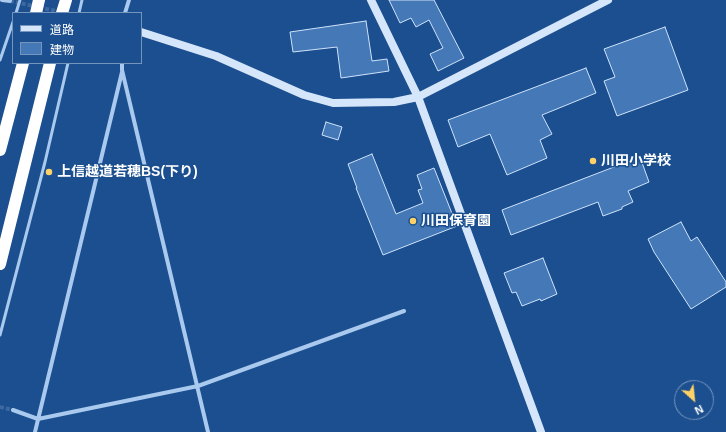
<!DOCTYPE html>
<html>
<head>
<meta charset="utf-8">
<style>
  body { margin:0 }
  #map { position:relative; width:726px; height:432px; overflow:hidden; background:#1b4f8f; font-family:Arial,"Noto Sans JP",sans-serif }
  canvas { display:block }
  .legend { position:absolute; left:12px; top:12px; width:130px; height:52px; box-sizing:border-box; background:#1b4f8f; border:1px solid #7695bc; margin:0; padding:5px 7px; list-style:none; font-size:12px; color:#fff }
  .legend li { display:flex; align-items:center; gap:8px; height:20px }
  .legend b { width:20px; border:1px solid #7695bc }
  .north { position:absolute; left:674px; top:380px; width:40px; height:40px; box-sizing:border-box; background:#1b4f8f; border:1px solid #7695bc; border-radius:50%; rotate:153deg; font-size:11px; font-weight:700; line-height:16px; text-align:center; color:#fff }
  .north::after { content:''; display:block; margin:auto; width:14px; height:18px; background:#ffd166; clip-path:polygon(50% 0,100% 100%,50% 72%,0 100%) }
</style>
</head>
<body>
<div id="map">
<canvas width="726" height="432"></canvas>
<ul class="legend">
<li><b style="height:5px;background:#d6e6fa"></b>道路</li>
<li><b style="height:11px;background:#4478b7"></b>建物</li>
</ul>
<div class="north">N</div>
</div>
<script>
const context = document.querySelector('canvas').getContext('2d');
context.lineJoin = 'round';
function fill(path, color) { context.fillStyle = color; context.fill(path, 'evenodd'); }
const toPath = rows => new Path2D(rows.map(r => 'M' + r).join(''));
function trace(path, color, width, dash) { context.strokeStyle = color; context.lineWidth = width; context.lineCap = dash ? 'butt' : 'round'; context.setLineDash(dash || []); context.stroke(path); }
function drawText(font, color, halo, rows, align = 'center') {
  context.font = font + ' Arial,"Noto Sans JP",sans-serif'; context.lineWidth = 3; context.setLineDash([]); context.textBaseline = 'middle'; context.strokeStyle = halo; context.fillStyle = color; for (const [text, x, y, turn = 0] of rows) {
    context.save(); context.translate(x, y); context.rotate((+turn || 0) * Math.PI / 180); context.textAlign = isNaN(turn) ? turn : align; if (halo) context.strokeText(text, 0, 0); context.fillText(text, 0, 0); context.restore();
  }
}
const building = toPath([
  [389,0,434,0,464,58,438,71,430,54,443,48,429,20,416,27,411,18,400,23,389,0],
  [366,21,372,61,387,59,389,71,341,78,337,47,293,52,290,32,366,21],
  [665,27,688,90,617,116,604,81,615,77,604,49,665,27],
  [586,68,596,93,542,115,552,134,540,140,547,158,507,175,490,134,458,147,448,120,586,68],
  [326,122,342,127,338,140,322,135,326,122],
  [372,154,396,214,423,203,418,190,422,189,417,175,434,168,457,226,383,255,356,188,357,188,348,164,372,154],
  [640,157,649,182,628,191,633,202,622,207,622,209,603,216,598,202,511,235,502,210,640,157],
  [681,222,691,241,697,237,726,282,726,287,691,309,654,252,648,239,681,222],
  [543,258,557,294,541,301,540,299,522,306,516,292,512,293,504,273,543,258]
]);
fill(building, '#4478b7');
trace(building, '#cfe3fa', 1);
trace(toPath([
  [10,1,61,12],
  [0,407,13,410]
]), '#3d69a0', 4, [4, 2]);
trace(toPath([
  [16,13,20,0],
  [79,13,82,0],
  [0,60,13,22],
  [0,335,45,162,68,63]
]), '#a9c9ee', 3);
trace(toPath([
  [2,0,10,1],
  [125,13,129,0],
  [122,63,122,70,208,432],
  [13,410,38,419,198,386,404,311],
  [35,432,122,72]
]), '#a9c9ee', 4);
trace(toPath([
  [371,0,418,97,541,432],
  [141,32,216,56,304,95,333,103,394,102,418,97,608,0]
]), '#d6e6fa', 8);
trace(toPath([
  [36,13,39,0],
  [62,13,66,0],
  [0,150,23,63],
  [0,264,50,63]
]), '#fff', 12);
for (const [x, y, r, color] of [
  [593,161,4,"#ffd166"],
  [49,172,4,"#ffd166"],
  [413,221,4,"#ffd166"]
]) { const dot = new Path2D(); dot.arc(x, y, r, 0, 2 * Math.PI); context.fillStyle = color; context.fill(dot); trace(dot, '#1b4f8f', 1.5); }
drawText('bold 14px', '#fff', '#1b4f8f', [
  ["川田小学校",601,161],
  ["上信越道若穂BS(下り)",57,172],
  ["川田保育園",421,221]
], 'left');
</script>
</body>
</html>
